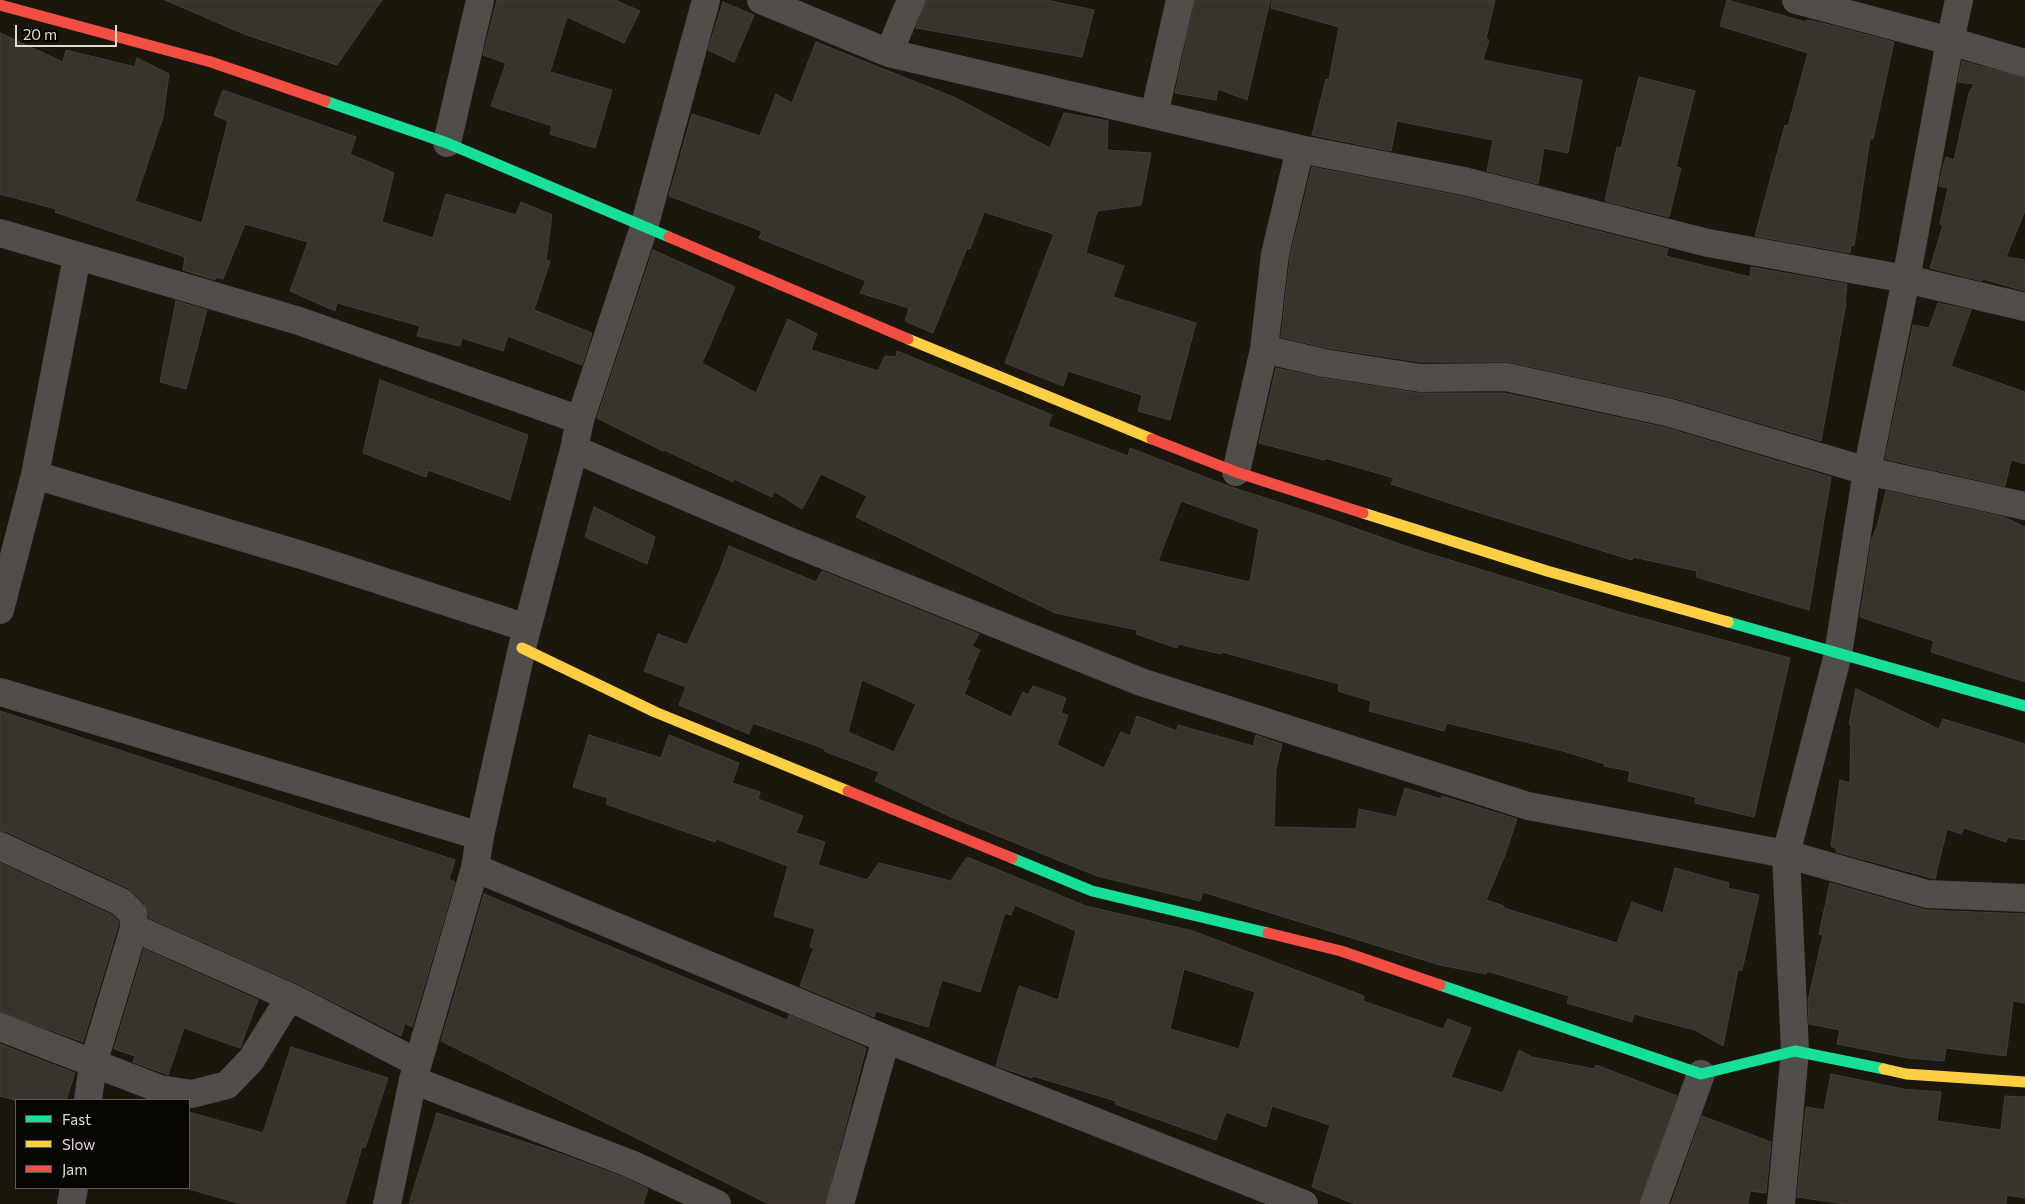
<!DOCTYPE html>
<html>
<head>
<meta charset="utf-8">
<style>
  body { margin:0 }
  #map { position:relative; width:2025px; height:1204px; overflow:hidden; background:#1b170d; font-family:Commissioner,sans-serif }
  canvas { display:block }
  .legend { position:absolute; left:15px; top:1099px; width:175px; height:90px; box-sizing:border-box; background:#080602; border:1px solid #5e5c54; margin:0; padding:6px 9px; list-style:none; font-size:15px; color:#e0dcd0 }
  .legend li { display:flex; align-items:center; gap:10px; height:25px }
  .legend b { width:25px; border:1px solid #5e5c54 }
  .scale { position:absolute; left:15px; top:25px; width:102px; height:22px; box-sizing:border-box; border:2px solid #e0dcd0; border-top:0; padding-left:6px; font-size:15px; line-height:18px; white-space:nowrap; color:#e0dcd0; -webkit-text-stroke:4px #080602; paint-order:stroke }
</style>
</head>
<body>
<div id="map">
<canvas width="2025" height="1204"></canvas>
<ul class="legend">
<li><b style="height:6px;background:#16e098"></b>Fast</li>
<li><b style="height:6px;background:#ffcf43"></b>Slow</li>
<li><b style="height:6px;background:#f24e42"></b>Jam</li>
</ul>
<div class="scale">20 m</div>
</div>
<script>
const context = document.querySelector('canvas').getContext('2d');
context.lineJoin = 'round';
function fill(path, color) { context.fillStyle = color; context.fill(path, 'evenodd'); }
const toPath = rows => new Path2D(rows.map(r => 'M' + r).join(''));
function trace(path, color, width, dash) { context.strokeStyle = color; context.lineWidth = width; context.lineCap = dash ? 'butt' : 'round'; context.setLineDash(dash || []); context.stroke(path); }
const building = toPath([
  [165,0,382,0,337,65,244,34,165,0],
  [497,0,615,0,640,11,624,43,567,17,550,72,612,90,595,148,550,134,552,126,491,106,506,63,483,55,497,0],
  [926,0,1046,0,1094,10,1082,57,916,28,926,0],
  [1195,0,1270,0,1247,100,1218,89,1216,100,1175,93,1195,0],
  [1272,0,1495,0,1486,39,1489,40,1483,60,1582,80,1568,153,1544,148,1538,184,1487,171,1493,140,1397,121,1391,151,1312,135,1326,79,1329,80,1339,27,1271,8,1272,0],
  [1727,0,1806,22,1807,20,1826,24,1894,42,1873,139,1870,138,1854,246,1851,245,1850,253,1755,236,1785,125,1788,126,1808,53,1720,26,1727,0],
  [723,2,754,15,734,62,708,50,723,2],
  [0,33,63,62,66,50,135,67,137,58,169,74,163,117,135,201,202,223,228,121,214,115,223,90,356,137,350,154,394,173,382,222,433,238,446,194,516,215,521,202,552,215,546,260,550,261,534,310,592,333,582,365,508,336,503,351,462,338,460,346,417,336,420,326,337,303,335,311,290,291,308,242,245,224,223,279,215,277,215,280,183,270,185,257,55,212,56,209,0,194,0,33],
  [816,42,956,98,1050,148,1064,113,1108,121,1107,150,1151,153,1141,205,1097,211,1086,253,1124,266,1113,297,1196,323,1170,420,1138,411,1142,395,1068,371,1063,386,1005,363,1054,234,984,212,970,249,967,248,933,333,905,321,909,308,860,293,866,281,759,238,762,231,669,196,692,114,760,136,776,94,792,103,816,42],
  [1962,61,2025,78,2025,211,2006,257,2025,260,2025,291,1983,279,1982,281,1930,268,1943,225,1940,224,1948,188,1939,186,1943,166,1946,157,1954,160,1969,93,1974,84,1958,82,1962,61],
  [1639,77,1695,91,1676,167,1681,168,1669,217,1605,201,1617,147,1621,148,1639,77],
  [1312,167,1461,196,1668,249,1666,256,1750,277,1751,267,1847,284,1845,303,1846,303,1821,441,1671,397,1509,362,1421,362,1327,348,1281,337,1290,257,1312,167],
  [653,250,735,287,702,363,756,393,788,319,817,334,811,350,878,371,885,356,896,357,897,351,1052,415,1048,426,1128,456,1130,448,1231,487,1312,513,1414,549,1619,612,1790,658,1754,817,1695,803,1696,797,1628,781,1630,771,1604,766,1605,764,1563,751,1447,723,1444,731,1369,711,1371,701,1338,691,1339,684,1222,652,1221,654,1178,644,1177,648,1136,634,1138,630,1055,613,856,517,867,496,821,474,802,509,774,491,772,497,734,479,733,482,664,450,663,451,597,418,653,250],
  [1181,501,1259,529,1250,582,1158,561,1181,501],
  [176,301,207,310,186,389,160,382,176,301],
  [1938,303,1971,310,1951,366,2025,392,2025,464,2011,460,2005,486,1885,459,1913,325,1929,328,1938,303],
  [1276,368,1322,378,1418,393,1504,393,1663,427,1831,477,1809,610,1696,577,1697,571,1633,557,1632,560,1471,510,1391,484,1394,478,1325,458,1324,460,1259,443,1276,368],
  [380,380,528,435,510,500,428,470,426,477,363,453,380,380],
  [1886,491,2004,517,2025,527,2025,682,1931,652,1934,641,1860,617,1872,538,1877,527,1886,491],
  [594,507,655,537,647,564,585,537,594,507],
  [729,546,816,582,822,571,979,634,972,646,980,650,967,680,970,681,964,694,1011,717,1023,692,1028,695,1033,686,1066,698,1061,713,1068,715,1057,745,1104,768,1121,732,1130,736,1137,716,1177,731,1178,725,1253,746,1256,735,1282,744,1276,768,1274,827,1356,829,1359,809,1396,817,1405,788,1441,799,1442,796,1517,819,1505,855,1486,900,1504,906,1504,908,1617,943,1632,902,1663,913,1675,868,1729,883,1728,888,1759,895,1742,970,1738,970,1723,1046,1695,1030,1634,1014,1632,1022,1567,1003,1569,996,1487,971,1486,974,1440,965,1203,892,1200,901,1097,876,949,816,875,781,879,772,824,751,825,749,753,723,749,734,679,705,686,687,644,671,658,634,687,645,720,570,729,546],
  [862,680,916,704,894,752,848,732,862,680],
  [1856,689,1939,729,1943,719,2025,744,2025,840,2008,837,2006,842,1964,828,1961,834,1947,829,1935,879,1836,852,1837,849,1831,846,1840,780,1850,783,1851,725,1849,724,1856,689],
  [0,711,455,860,449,879,455,882,412,1027,405,1023,401,1036,296,983,149,918,144,903,128,888,7,832,0,831,0,711],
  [589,735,661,758,669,735,739,763,732,783,760,792,758,799,803,816,796,833,825,842,818,865,867,880,879,863,951,881,967,857,1086,906,1193,931,1364,996,1363,1001,1443,1029,1448,1019,1471,1028,1451,1077,1503,1093,1519,1050,1532,1057,1594,1069,1596,1065,1677,1096,1639,1204,1355,1204,1312,1187,1330,1125,1272,1106,1266,1127,1226,1112,1216,1140,1115,1104,1116,1101,1033,1076,1032,1078,996,1066,1019,986,1058,1000,1076,931,1015,905,1011,915,1005,913,980,992,942,980,928,1027,876,1011,874,1017,800,986,814,948,810,947,815,929,774,916,788,866,716,839,715,842,606,804,608,798,573,787,589,735],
  [1184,969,1255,992,1239,1049,1170,1029,1184,969],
  [0,863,112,915,118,921,118,926,83,1042,0,1012,0,863],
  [1830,883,1926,910,2025,914,2025,1003,2013,1001,2006,1056,1946,1048,1944,1061,1908,1058,1837,1044,1840,1030,1809,1024,1808,1001,1823,935,1819,934,1830,883],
  [484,894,787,1020,789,1015,866,1048,825,1204,769,1204,441,1041,484,894],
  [144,949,258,1000,240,1048,184,1028,168,1075,133,1062,135,1056,114,1049,144,949],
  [0,1044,75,1073,66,1100,15,1100,0,1096,0,1044],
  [291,1047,388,1078,365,1148,362,1147,345,1204,241,1204,189,1189,189,1112,263,1133,291,1047],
  [1831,1074,1903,1089,1941,1092,1937,1121,2001,1130,2005,1096,2025,1097,2025,1198,2007,1195,2006,1204,1845,1204,1797,1197,1806,1107,1824,1110,1831,1074],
  [437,1113,564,1155,625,1178,648,1189,643,1204,409,1204,437,1113],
  [1702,1116,1771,1142,1766,1193,1750,1191,1748,1204,1671,1204,1702,1116]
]);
fill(building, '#38332b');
trace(building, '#453f38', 1);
trace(toPath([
  [761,0,889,53,1300,149,1464,181,1708,243,1906,279,2025,307],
  [1796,0,1950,41,2025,63],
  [889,53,911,0],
  [1154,115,1180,0],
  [447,143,480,0],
  [0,233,299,321,580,420],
  [1264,349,1324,363,1420,378,1506,377,1667,412,1867,471,2025,506],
  [574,449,789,541,1141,682,1528,806,1786,854,1927,894,2025,898],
  [1236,472,1264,349,1275,254,1300,149],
  [35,475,308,557,527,628],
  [0,610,35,475,77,257],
  [0,692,480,836],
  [0,846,121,902,133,914,134,928,93,1064,88,1100],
  [475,868,886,1039,1304,1204],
  [134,928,290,997,418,1063],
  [0,1027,160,1089,192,1094,227,1085,251,1060,290,997],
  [413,1080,631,1164,717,1204],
  [71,1204,74,1188],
  [387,1204,413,1080,475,868,480,836,522,648,574,449,580,420,644,227,706,0],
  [840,1204,886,1039],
  [1654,1204,1701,1074],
  [1781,1204,1795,1051,1786,854,1838,654,1867,471,1906,279,1950,41,1959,0]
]), '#514d4b', 28);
trace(toPath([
  [325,101,447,143,669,237],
  [1728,622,2025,706],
  [1012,858,1092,891,1268,933],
  [1440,985,1701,1074,1795,1051,1884,1069]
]), '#16e098', 11);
trace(toPath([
  [908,339,1152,439],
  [1363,513,1547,571,1728,622],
  [522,648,655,712,848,791],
  [1884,1069,1906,1074,2025,1082]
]), '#ffcf43', 11);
trace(toPath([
  [0,5,211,62,325,101],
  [669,237,908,339],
  [1152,439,1236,472,1363,513],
  [848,791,1012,858],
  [1268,933,1341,951,1440,985]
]), '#f24e42', 11);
</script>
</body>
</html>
